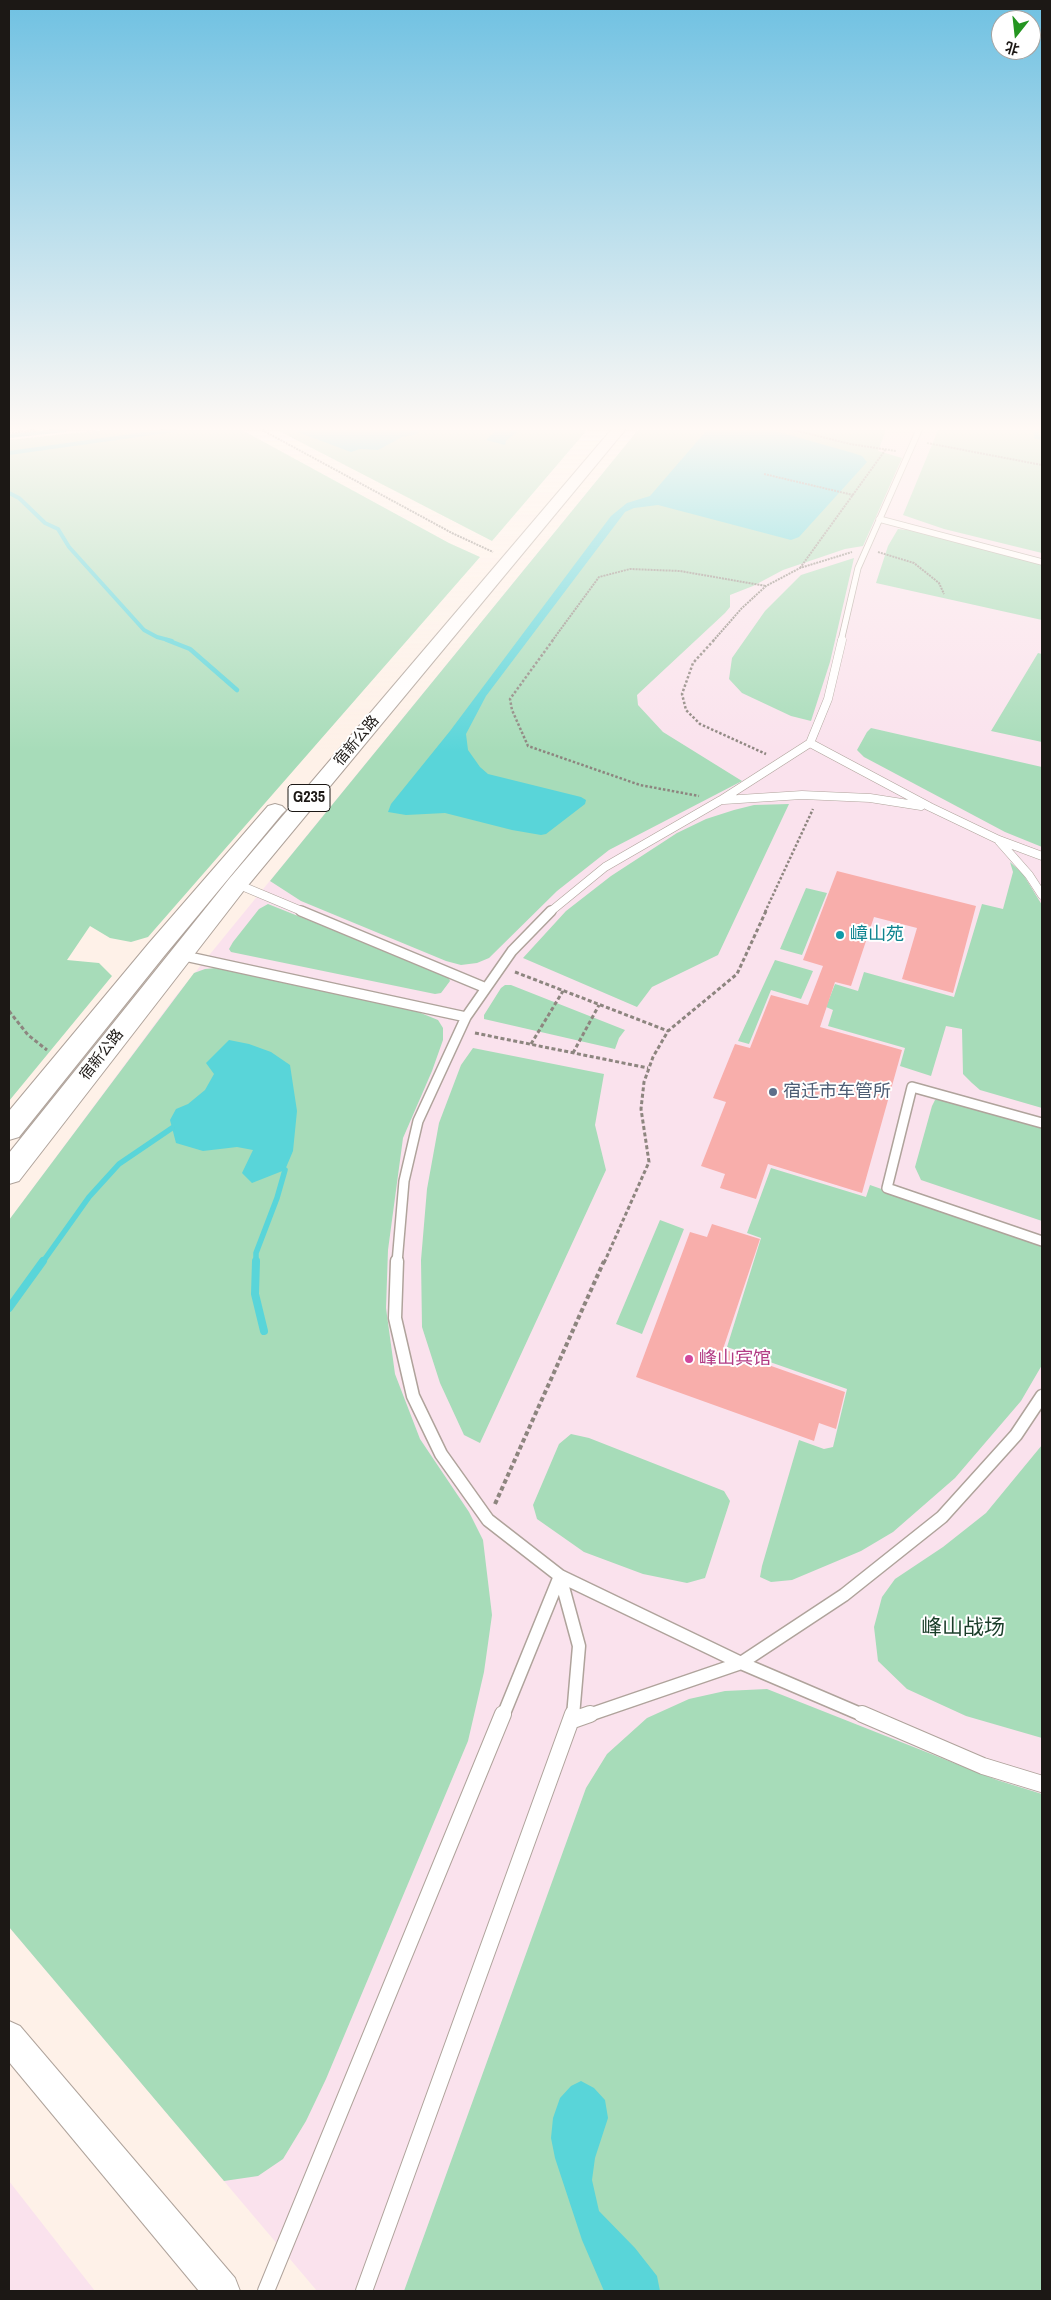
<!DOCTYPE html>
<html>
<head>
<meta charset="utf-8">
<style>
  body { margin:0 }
  #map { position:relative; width:1051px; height:2300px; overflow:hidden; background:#fef1e8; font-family:"Archivo Narrow","Noto Sans SC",sans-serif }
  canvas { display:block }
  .frame { position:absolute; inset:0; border:10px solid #1c1815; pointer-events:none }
  .north { position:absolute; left:991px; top:10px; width:50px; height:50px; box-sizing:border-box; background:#fff; border:1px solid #a4a3a1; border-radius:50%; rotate:196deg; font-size:14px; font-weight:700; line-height:20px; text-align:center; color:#1c1815 }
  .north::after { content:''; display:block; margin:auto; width:18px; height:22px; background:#249521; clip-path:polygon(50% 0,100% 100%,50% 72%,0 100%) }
</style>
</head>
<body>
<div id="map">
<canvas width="1051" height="2300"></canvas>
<div class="frame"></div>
<div class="north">北</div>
</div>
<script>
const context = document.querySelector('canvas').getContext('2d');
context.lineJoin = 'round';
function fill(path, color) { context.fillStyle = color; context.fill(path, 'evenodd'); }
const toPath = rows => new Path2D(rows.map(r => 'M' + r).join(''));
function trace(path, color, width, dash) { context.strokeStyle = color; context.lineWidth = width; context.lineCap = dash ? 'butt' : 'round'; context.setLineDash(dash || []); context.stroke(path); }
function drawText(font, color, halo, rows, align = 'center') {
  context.font = font + ' "Archivo Narrow","Noto Sans SC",sans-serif'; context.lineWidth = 4; context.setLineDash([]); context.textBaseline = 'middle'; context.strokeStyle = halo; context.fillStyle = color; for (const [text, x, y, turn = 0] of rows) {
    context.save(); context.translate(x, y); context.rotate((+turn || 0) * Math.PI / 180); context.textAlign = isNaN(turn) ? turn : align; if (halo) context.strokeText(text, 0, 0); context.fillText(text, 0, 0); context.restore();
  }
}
fill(toPath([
  [638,430,1042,430,1042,2291,317,2291,9,1927,9,1220,175,997],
  [9,2181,95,2291,9,2291]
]), '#fae2ed');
fill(toPath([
  [103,430,242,430,449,543,480,557,148,937,131,942,110,938,90,926,67,960,99,963,112,976,9,1101,9,440],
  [277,430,587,430,492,541],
  [638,430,886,430,878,451,902,458,863,546,845,549,783,570,753,586,730,595,730,607,725,613,637,695,638,705,663,732,742,781,609,850,557,891,489,958,477,963,461,965,446,961,301,901,270,881],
  [938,430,1042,430,1042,553,944,529,903,515],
  [898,529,916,531,1042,564,1042,620,876,583,888,546],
  [854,558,830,662,811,721,791,716,742,693,729,679,732,658,765,611,801,575],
  [1038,653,1042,654,1042,742,991,731],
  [871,728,1042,767,1042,847,1005,832,864,757,857,750,867,732],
  [789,804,718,955,652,987,637,1007,523,958,566,911,611,876,677,833,706,819,734,810,754,805],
  [1010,862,1023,874,1042,905,1042,1108,980,1090,972,1083,963,1074,962,1029,946,1026,931,1076,900,1066,905,1048,828,1026,833,1010,826,1007,835,984,858,991,864,972,954,997,982,904,1003,909,1013,872],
  [806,888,827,893,802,955,780,949],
  [268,904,448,976,450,981,441,993,435,994,231,952,229,949,233,942,259,909],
  [775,960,813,971,801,999,771,990,749,1044,738,1041],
  [216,968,416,1011,438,1020,443,1028,443,1040,432,1071,403,1138,388,1250,386,1308,395,1374,420,1439,469,1512,483,1540,492,1615,484,1672,468,1741,326,2079,306,2121,283,2159,258,2176,224,2181,9,1927,9,1220,194,973,205,969],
  [505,985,511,985,625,1030,619,1038,615,1049,484,1019,484,1015,501,988],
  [473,1048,604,1074,595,1125,606,1170,480,1443,464,1435,440,1383,422,1327,421,1260,427,1189,439,1123,461,1065],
  [939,1099,1042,1127,1042,1221,921,1180,915,1167,932,1106,935,1100],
  [771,1168,866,1197,870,1185,1042,1245,1042,1365,1021,1401,955,1478,893,1532,861,1551,792,1580,771,1582,760,1577,762,1566,799,1440,824,1449,833,1447,847,1389,727,1347,761,1238,747,1233],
  [660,1220,684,1229,642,1334,616,1324],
  [571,1434,589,1438,724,1491,730,1501,705,1578,687,1583,643,1574,584,1552,537,1519,533,1505,559,1444],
  [1042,1445,1042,1738,966,1716,907,1689,878,1661,874,1627,882,1597,895,1579,943,1547,986,1513],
  [767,1689,997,1780,1042,1794,1042,2291,404,2291,586,1788,607,1754,647,1718,689,1699,725,1691]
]), '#a7dcb9');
fill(toPath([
  [292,430,422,430,414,435,402,437,378,450,360,449,351,452],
  [496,430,520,430,506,441,505,445,486,440],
  [707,430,772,430,853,453,862,456,867,462,799,537,791,540,658,505,634,508,625,512,486,696,466,734,468,750,480,767,488,774,581,797,586,800,585,804,546,834,541,835,512,830,445,813,406,815,388,812,391,804,450,731,611,516,627,503,650,496],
  [229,1040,249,1044,271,1052,290,1065,297,1111,293,1151,285,1170,252,1183,242,1173,253,1150,237,1147,203,1151,176,1143,170,1120,176,1109,188,1104,205,1090,214,1074,206,1063],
  [581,2081,594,2088,605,2100,608,2118,595,2158,592,2180,599,2211,635,2248,657,2276,660,2291,604,2291,582,2240,555,2158,551,2138,553,2118,560,2098,571,2086]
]), '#59d5d9');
trace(toPath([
  [1037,430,1036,437,1042,438],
  [9,436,65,430],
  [9,453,174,430],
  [9,493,19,498,45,523,58,529,69,547,144,630,157,637,172,641]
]), '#59d5d9', 4);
trace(toPath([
  [167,640,190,649,237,690]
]), '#59d5d9', 4.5);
trace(toPath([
  [42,1263,89,1197,119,1164,172,1128],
  [256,1263,256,1253,277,1198,285,1170]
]), '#59d5d9', 5.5);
trace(toPath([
  [256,1261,255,1294,264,1331],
  [9,1308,43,1261]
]), '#59d5d9', 8);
fill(toPath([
  [837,871,976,906,953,993,902,979,917,928,874,917,851,986,835,982,820,1027,902,1050,862,1193,768,1164,756,1199,720,1188,725,1174,701,1166,726,1102,713,1098,735,1044,750,1048,771,995,808,1005,823,966,803,960],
  [712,1224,760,1239,723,1349,845,1392,836,1429,819,1423,814,1441,636,1377,690,1232,707,1237]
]), '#f8aeab');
const laneFar4 = toPath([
  [879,519,1042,562],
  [841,641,858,568,919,430]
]);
const laneFar3 = toPath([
  [810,743,930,807,999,840,1042,856],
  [724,800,802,795,870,798,921,806],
  [999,841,1029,875,1042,895],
  [237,884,304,912],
  [550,912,605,867,721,800,810,743,828,699,842,640]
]);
const laneFar2 = toPath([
  [301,911,486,988],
  [180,955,466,1017],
  [1042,1123,912,1087,887,1188,1042,1241],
  [397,1263,404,1181,418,1121,466,1017,512,951,551,911]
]);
const laneFar1 = toPath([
  [397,1261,395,1318,413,1396,441,1454,488,1520,560,1576,741,1663,865,1716],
  [560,1576,579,1646,573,1716],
  [503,1716,560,1576],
  [586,1716,741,1663,844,1595,942,1517,1016,1435,1042,1396]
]);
const lane = toPath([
  [862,1714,983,1766,1042,1784],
  [573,1720,590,1714],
  [266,2291,503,1714],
  [364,2291,573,1714]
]);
const street = toPath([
  [9,2021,20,2026,235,2278,240,2291,199,2291,9,2062,9,2021]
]);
const highway = toPath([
  [611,430,625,430,245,889,19,1181,9,1184,9,1153,229,879,611,430],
  [275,804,282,806,286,810,282,814,165,955,19,1137,9,1140,9,1111,149,943,268,806,275,804]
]);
trace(laneFar4, '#afa39b', 7);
trace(laneFar3, '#afa39b', 9);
trace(laneFar2, '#afa39b', 12);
trace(laneFar1, '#afa39b', 15);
trace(lane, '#afa39b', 18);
trace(street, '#afa39b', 2);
trace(highway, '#afa39b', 2);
trace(toPath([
  [262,430,452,533,493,552],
  [794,430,850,444,896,451],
  [9,433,37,430],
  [927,443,1042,465],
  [764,474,853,495],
  [878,552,914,563,939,583,944,594],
  [800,568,886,449],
  [552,641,599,577,630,569,680,571,766,586],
  [713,641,742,608,766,586,800,568,852,552]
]), '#8d857f', 2, [2, 1]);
trace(toPath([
  [553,640,510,699,512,710,528,746,640,785,699,796],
  [714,640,693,663,682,694,686,710,700,724,766,754],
  [765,912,813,809]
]), '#8d857f', 2.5, [2.5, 2]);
trace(toPath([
  [515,972,668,1031],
  [9,1011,28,1035,47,1050],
  [475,1033,648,1068],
  [531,1044,563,991],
  [573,1053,599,1005],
  [604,1263,649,1162,641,1109,644,1082,653,1057,668,1031,737,974,766,911]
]), '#8d857f', 3, [4, 2.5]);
trace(toPath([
  [495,1504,604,1261]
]), '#8d857f', 4, [4.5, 3]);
trace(laneFar4, '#fff', 5.5);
trace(laneFar3, '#fff', 8);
trace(laneFar2, '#fff', 9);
trace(laneFar1, '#fff', 12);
trace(lane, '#fff', 16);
fill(street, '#fff');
fill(highway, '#fff');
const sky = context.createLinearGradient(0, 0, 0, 752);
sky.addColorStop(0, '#6fc1e2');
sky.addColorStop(0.57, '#fff9f5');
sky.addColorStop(1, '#fff9f500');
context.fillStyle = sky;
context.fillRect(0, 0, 1051, 752);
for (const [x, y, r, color] of [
  [840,935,5,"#0f9aa8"],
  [773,1092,5,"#5c6f8a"],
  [689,1359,5,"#d1479c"]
]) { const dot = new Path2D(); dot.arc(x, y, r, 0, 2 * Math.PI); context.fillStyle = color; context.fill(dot); trace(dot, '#fff', 2); }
drawText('15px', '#1c1815', '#fff', [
  ["宿新公路",357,741,-50],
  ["宿新公路",102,1055,-52]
]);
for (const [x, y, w] of [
  [309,798,42]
]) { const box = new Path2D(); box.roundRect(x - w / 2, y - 13.5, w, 27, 4); context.fillStyle = '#fff'; context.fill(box); trace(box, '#1c1815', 1); }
drawText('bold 16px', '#1c1815', null, [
  ["G235",309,798]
]);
drawText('18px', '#0d838f', '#fff', [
  ["嶂山苑",850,935]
], 'left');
drawText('18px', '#4e5e75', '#fff', [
  ["宿迁市车管所",783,1092]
], 'left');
drawText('18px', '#b23c85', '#fff', [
  ["峰山宾馆",699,1359]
], 'left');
drawText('21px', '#1a3d29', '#fff', [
  ["峰山战场",963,1628]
]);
</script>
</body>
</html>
